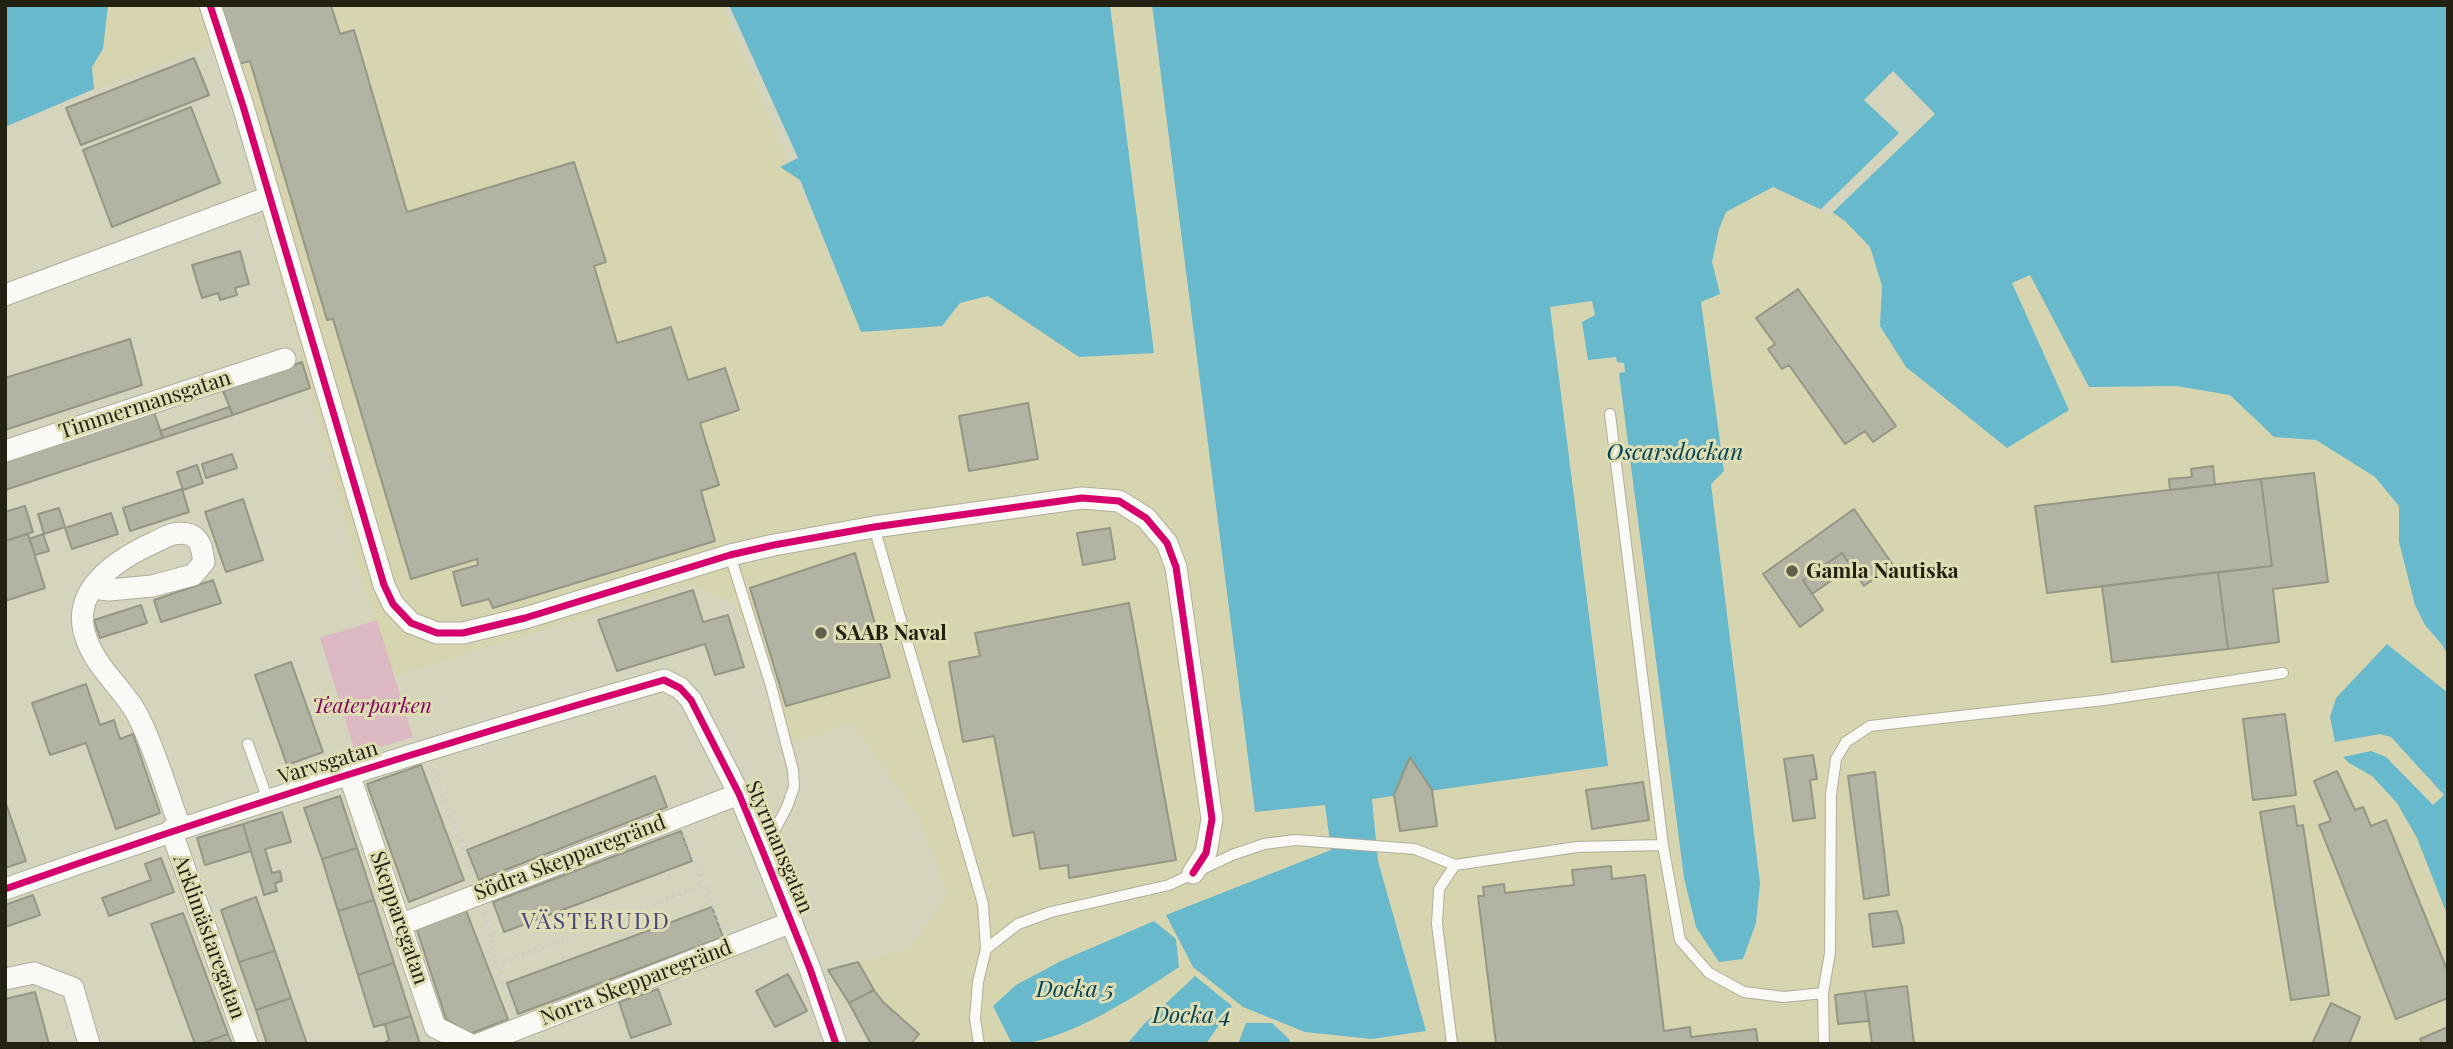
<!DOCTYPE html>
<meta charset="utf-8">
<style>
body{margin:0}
#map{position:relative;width:2453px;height:1049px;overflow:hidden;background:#d5d4bd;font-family:"Playfair Display",serif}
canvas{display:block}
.frame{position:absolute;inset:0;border:7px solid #232212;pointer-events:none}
</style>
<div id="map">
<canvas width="2453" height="1049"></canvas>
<div class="frame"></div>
</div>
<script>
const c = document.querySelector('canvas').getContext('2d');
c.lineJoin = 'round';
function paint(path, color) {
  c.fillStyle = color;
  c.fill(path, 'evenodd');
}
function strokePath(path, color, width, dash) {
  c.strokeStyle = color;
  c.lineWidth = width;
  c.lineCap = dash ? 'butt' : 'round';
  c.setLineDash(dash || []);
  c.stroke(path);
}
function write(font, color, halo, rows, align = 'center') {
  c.font = font + ' "Playfair Display",serif';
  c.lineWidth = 6;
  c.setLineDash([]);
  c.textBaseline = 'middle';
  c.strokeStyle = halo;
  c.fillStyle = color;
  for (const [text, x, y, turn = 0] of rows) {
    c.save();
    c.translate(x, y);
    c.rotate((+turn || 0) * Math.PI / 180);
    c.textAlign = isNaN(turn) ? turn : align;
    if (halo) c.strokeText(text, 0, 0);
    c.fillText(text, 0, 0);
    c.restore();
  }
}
const built = new Path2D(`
 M108,5H722L861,332L988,296L1079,357L1110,5H1152L1255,811L1325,804L1331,851L1166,916L1243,1007L1305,1032L1372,1039L1426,1031L1378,861L1372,798L1608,765L1550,306L1593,301L1595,315L1587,360L1617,357L1624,363L1625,373H1620L1624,410L1701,301L1720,294L1712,262L1719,229L1726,212L1773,187L1820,209L1832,212L1845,221L1870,247L1882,286L1880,326L2068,410L2011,283L2030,274L2089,387L2176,386L2230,395L2274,437L2316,440L2375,477L2399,506V542L2415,605L2425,625L2443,646L2448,657V693L2387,645L2335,742L2380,734L2391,737L2444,795L2433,805L2386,757L2371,751L2349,763L2372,776L2397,803L2417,838L2448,917V1044H871L828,970L909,949L947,894L919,819L862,738L850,724L783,747L761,671L736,604L692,585L394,676L361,578L215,45L94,89L92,67L103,49Z`);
const green = new Path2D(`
 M377,620L413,737L356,754L320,638Z`);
const water = new Path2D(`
 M5,5H108L103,49L92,67L94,89L5,127Z
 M729,5H1110L1154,353L1079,357L988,296L960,303L942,326L861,332L800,180L780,167L798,158Z
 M1152,5H2448V657L2443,646L2425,625L2415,605L2399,542V506L2375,477L2316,440L2274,437L2230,395L2176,386L2089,387L2030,275L2012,283L2069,410L2007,448L1906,367L1880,326L1882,286L1870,247L1845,221L1832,212L1820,209L1773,187L1726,212L1719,229L1712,262L1720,294L1701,302L1724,471L1711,484L1760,883L1756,923L1743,959L1719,962L1696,927L1684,878L1619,373L1625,372L1624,363L1617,362L1616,357L1588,360L1582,322L1595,315L1592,301L1550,307L1608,766L1372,799L1378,861L1426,1031L1372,1039L1305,1032L1243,1007L1193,967L1166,915L1331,850L1325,805L1255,812Z
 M2387,644L2448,693V917L2417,838L2397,803L2372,776L2349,763L2343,757L2371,751L2386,757L2433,805L2444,795L2391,737L2380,734L2335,742L2330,717L2336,698Z
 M1154,921L1176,939L1179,967C1136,996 1064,1044 1012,1044L993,1006L1016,985L1061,961Z
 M1195,976L1232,1006L1206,1044H1127L1144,1024Z
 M1246,1023H1272L1290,1040L1289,1044H1238Z`);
const pier = new Path2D(`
 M1893,71L1935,114L1830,215L1818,212L1899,133L1864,100Z`);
const building = new Path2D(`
 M221,5H331L340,34L354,30L407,212L574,162L606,262L594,266L617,343L671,327L688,380L725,368L739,410L700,423L719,485L701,491L715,541L493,608L489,599L462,606L453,572L478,565L477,559L411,579L333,319L327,320L250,61L239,64Z
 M194,58L209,95L81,145L66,108Z
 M191,107L220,183L112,227L83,150Z
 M240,251L249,284L235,288L237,295L220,300L218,293L202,298L192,265Z
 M1798,289L1896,426L1873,442L1865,431L1845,444L1789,365L1782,369L1768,349L1775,344L1756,318Z
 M130,339L142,385L5,430V378Z
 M302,362L310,388L233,415L223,391Z
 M1028,403L1038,459L969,471L959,416Z
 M229,407L233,415L163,438L160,431Z
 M154,412L163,438L5,490V461Z
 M232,454L237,468L206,478L202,464Z
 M197,465L203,483L183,490L177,472Z
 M2213,466L2215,485L2170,490L2169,479L2192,477L2191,469Z
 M2314,473L2328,582L2273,589L2279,642L2228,649L2218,572L2272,566L2261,479Z
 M2261,479L2272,566L2047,593L2035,506Z
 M182,489L189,512L130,531L123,508Z
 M243,499L263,560L226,572L205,512Z
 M25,506L33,532L5,541V512Z
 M59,508L65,527L44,534L38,514Z
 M1854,509L1893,565L1864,586L1842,553L1803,580L1823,610L1800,627L1763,574Z
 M111,513L118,534L72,549L65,528Z
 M1110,528L1115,559L1083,565L1077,533Z
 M28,534L45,588L5,601V541Z
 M43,534L49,551L35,555L29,539Z
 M855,553L890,677L786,706L750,588Z
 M1842,553L1851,567L1812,594L1803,580Z
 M2218,572L2228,649L2112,662L2102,586Z
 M213,580L221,603L161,622L154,600Z
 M693,590L703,622L728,615L744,667L715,675L705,644L617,671L598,620Z
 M1129,603L1176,860L1069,878L1068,865L1040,869L1034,832L1013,836L994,736L963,742L949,662L980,656L975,633Z
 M141,605L147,623L100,638L94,620Z
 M291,662L323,752L287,765L255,675Z
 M86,684L100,725L114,720L120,739L133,734L160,813L116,829L86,743L50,755L32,703Z
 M2285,714L2296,795L2253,800L2243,719Z
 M1813,755L1817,779L1810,780L1815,818L1793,821L1784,759Z
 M1410,757L1432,790L1437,826L1400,831L1394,795Z
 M421,765L464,880L409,902L367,784Z
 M2337,771L2355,810L2363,807L2371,826L2386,820L2448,972V998L2396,1019L2319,825L2331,821L2314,781Z
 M1875,772L1889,895L1864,899L1848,776Z
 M655,776L667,807L479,880L467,850Z
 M1643,782L1649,820L1592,829L1586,790Z
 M340,796L357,848L322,859L304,808Z
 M5,801L26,861L5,868Z
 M2294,806L2297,826L2303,825L2329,995L2291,1000L2260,812Z
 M282,812L291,842L265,849L272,873L280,871L282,881L275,883L277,891L264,895L243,824Z
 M243,824L251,851L205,865L197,838Z
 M681,831L692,861L504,932L493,902Z
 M357,848L374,900L338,911L322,859Z
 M161,858L174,892L109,916L102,898L151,880L145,864Z
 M1611,866L1612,879L1645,875L1664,1031L1690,1027L1691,1037L1756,1029L1758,1044H1496L1478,896H1484L1483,887L1504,884L1505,893L1574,885L1572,870Z
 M33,895L40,915L5,927V905Z
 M256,897L275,951L239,962L221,910Z
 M374,900L394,963L358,975L338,911Z
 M712,907L723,937L518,1014L507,983Z
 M465,908L508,1019L470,1034L446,1019L416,927Z
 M1897,911L1902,927L1904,943L1873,947L1869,914Z
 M183,913L228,1034L201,1044H195L151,924Z
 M275,951L291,998L256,1010L239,962Z
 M858,962L874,990L849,1003L828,970Z
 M394,963L411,1016L374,1027L358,975Z
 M788,974L807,1011L775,1027L756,991Z
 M1907,986L1914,1044H1872L1865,991Z
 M658,989L671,1024L631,1038L619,1002Z
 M874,990L883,1002L919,1034L911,1044H871L849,1003Z
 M1865,991L1869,1021L1838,1024L1835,995Z
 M35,992L49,1044H6L5,999Z
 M291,998L307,1044H267L256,1010Z
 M2331,1003L2360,1017L2349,1044H2312Z
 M411,1016L420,1044H382L389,1040L385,1024Z
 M2448,1027V1044H2422L2420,1039Z
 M228,1034L232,1044H201Z`);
const path = new Path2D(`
 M432,769L474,876
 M684,835L722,929
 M485,913L496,965L514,1009
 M496,965L703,885`);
const lane = new Path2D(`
 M1610,414L1663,845L1680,940L1709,973L1744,992L1784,997L1823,993
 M874,527L983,904L986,949L978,982L975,1019L979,1044
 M730,555L771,686L793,770L794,787L787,807L763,852
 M248,744L268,800
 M986,949L1018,924L1051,912L1169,885L1232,855L1264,844L1295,840L1415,849L1455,865L1577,847L1663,845
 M1452,1044L1437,924L1439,889L1455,865
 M1824,1044L1823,993L1830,953L1831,794L1836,759L1846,742L1870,726L2104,700L2283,673`);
const street = new Path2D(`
 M210,5L243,106L384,585L393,604L411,623L437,633H463L525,618L730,555L774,545L874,527L1082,498L1119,501L1146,518L1167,543L1176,567L1212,819L1206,853L1193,873
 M5,295L269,197
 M5,451L285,359
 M92,588L109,590L152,586L193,575L204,562C202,552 202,540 191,535C177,530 167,536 155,542C122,557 73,586 84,631C92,666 124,688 138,716C155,749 167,792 180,827
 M349,774L435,1027L469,1044
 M171,830L247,1044
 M5,889C223,812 443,743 664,680L680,688L691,700L739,794L763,852L810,969L836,1044
 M402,924L739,794
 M5,979L34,973L73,988L89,1044
 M479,1044L792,922`);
const cycleway = new Path2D(`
 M210,5L243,106L384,585L393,604L411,623L437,633H463L525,618L730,555L774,545L874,527L1082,498L1119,501L1146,518L1167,543L1176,567L1212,819L1206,853L1193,873
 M5,889C223,812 443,743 664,680L680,688L691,700L739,794L763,852L810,969L836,1044`);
const markers = [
 [1792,571,7,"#61604e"],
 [821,633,7,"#61604e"]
];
const streetNames = [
 ["Timmermansgatan",145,405,-18],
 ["Varvsgatan",328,763,-17],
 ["Styrmansgatan",779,847,67],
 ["Södra Skepparegränd",570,858,-21],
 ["Skepparegatan",399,918,71],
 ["Arklimästaregatan",209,937,70],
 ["Norra Skepparegränd",636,983,-21]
];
const poiNames = [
 ["Gamla Nautiska",1806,571],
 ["SAAB Naval",835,633]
];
const parkNames = [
 ["Teaterparken",372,706]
];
const waterNames = [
 ["Oscarsdockan",1675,453],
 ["Docka 5",1075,990],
 ["Docka 4",1192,1016]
];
const neighbourhoodNames = [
 ["VÄSTERUDD",596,922]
];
paint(built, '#d7d5b0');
paint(green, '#dcb9c2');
paint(water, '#69b9cd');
paint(pier, '#d5d4bd');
paint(building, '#b1b4a2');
strokePath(building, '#959785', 2);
strokePath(lane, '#aeae9b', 12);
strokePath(street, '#aeae9b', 23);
strokePath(path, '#cdccc6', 3.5, [2, 5]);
strokePath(lane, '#f9f9f5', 10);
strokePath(street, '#f9f9f5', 21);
strokePath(cycleway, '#d6006c', 7);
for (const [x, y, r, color] of markers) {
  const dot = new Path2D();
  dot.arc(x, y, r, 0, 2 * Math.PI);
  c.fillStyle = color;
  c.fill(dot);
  strokePath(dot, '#dfddb3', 2.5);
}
write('21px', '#232212', '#dfddb3', streetNames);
write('bold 21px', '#232212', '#dfddb3', poiNames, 'left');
write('italic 21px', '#840460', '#dfddb3', parkNames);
write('italic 23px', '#004357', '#dfddb3', waterNames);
c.letterSpacing = '2px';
write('23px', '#494482', '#dfddb3', neighbourhoodNames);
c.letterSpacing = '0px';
</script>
